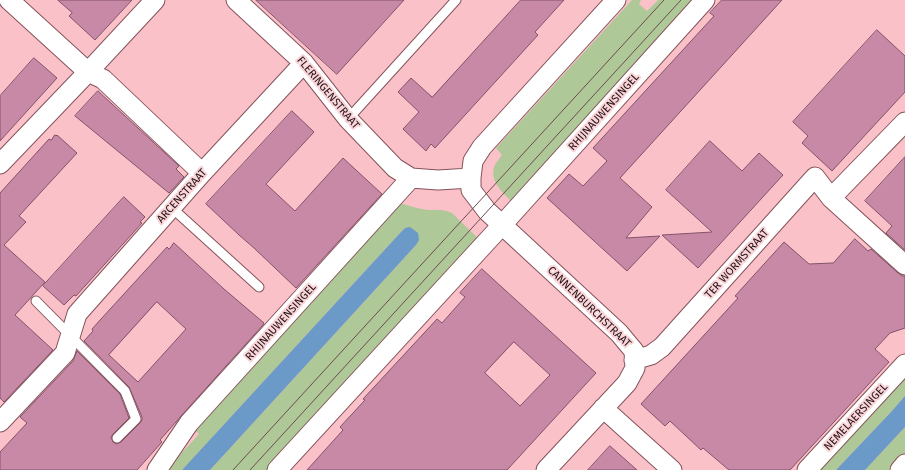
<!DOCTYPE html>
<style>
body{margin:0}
canvas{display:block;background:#fbc1c9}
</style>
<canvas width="905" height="470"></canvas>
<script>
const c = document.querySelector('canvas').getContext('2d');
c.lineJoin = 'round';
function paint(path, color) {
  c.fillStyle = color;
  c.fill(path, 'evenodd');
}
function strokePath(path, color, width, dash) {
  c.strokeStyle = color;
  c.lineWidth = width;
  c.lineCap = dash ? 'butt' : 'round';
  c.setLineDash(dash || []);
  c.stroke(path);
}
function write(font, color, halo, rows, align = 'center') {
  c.font = font + ' "Fira Sans",sans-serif';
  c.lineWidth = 4;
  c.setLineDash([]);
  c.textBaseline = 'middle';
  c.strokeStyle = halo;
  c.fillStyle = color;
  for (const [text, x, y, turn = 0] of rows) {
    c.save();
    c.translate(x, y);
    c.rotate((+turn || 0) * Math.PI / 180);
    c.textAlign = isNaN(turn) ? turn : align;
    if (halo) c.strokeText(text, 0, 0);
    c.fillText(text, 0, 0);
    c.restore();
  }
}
const green = new Path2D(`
 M632,0H641L639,4L647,11L658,0H698L512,202C502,192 487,179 496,163C498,160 500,158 502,155L496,148Z
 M400,203C410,206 419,209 429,210C437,210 444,209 452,213L481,241L271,470H210L416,245L405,228L401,232L182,470H166L199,434L193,428Z
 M905,371V396L891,412L836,470H814Z
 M905,427V455L892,470H865Z`);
const water = new Path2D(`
 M410,227L418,233L419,240L416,245L210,470H182L401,232L405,228Z
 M905,396V427L866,469L865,470H836L891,412Z`);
const building = new Path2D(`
 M58,0H132L95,40L69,16L72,13Z
 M256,0H404L337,74Z
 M521,0H564L535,32L538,35L435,148L431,144L426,151L403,129L419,112L398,92L411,78L432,97Z
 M722,0H782L620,178L652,207L626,238L660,236L627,271L547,198L569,174L583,186L607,161L593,148L714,16L710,13Z
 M877,30L905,56V92L832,171L802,143L808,136L793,122Z
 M34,58L57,78L0,141V96Z
 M98,91L179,166L176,169L184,177L169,193L75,116Z
 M292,111L314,132L266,184L295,211L343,158L382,194L296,288L254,248L239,235L206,204Z
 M55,135L56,136L57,135L77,153L19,216L26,222L4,245L45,282L15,315L53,350L4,402L0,398V193L49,139L51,140Z
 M710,141L742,171L759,153L783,175L698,268L662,235L712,232L666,190Z
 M905,157V250L886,233L892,226L865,201Z
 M124,197L145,217L140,222L142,223L76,296L74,295L64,305L43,286Z
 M855,239L868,251L871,249L898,273L902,276H905V328L890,333L875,349L889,362L790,470H729L703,448L701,450L670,421L665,426L641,404L738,298L735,296L784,242L809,264L833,263Z
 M174,243L224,289L264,323L263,325L181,416L176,422L160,440L162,442L137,470H0V452L27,423L20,417L73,361L77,351L120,394L129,418L113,434L111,437L113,442L116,444L121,442L140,423L142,420V417L129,387L84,341L93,331L92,329L101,319L167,247L169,249ZM157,302L186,329L138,382L109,355Z
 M482,269L596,373L507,470H307L343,430L340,427L365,400L363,399L437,319L442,323L465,297L460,293ZM514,342L550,375L520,406L485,373Z
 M610,446L637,470H588Z`);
const lane = new Path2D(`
 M348,119L456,0
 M172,208L259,287
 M36,301L125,391L136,419L117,438`);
const street = new Path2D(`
 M9,0L88,72L103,79L202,173
 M236,0L304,63L348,119L395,168L411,178L438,180L471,178
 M0,164L88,72L155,0
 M831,198L905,122
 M634,360L651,355L662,347L815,177L831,198L905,265
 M603,408L672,470
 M0,422L65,353L77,314L202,173L304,63
 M157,470L189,423L411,178
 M277,470L502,225L705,0
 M546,470L627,383L635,368L634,351L619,333L487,211L471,190V178L473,161L482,147L616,0
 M807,470L905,364
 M900,470L905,464`);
const tram = new Path2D(`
 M233,470L664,0
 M250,470L681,0`);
const streetNames = [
 ["FLERINGENSTRAAT",328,93,50],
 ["RHIJNAUWENSINGEL",604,112,-48],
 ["ARCENSTRAAT",182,196,-48],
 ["TER WORMSTRAAT",737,264,-48],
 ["CANNENBURCHSTRAAT",589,307,44],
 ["RHIJNAUWENSINGEL",281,322,-48],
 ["NEMELAERSINGEL",856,417,-47]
];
paint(green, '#afc897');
paint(water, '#6b99c8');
paint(building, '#c889a7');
strokePath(building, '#815369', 1);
strokePath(lane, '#85535b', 11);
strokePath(street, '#85535b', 21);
strokePath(lane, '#fff', 9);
strokePath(street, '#fff', 19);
strokePath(tram, '#6c4c51', 1);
write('11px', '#231013', '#f9d5d9', streetNames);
</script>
